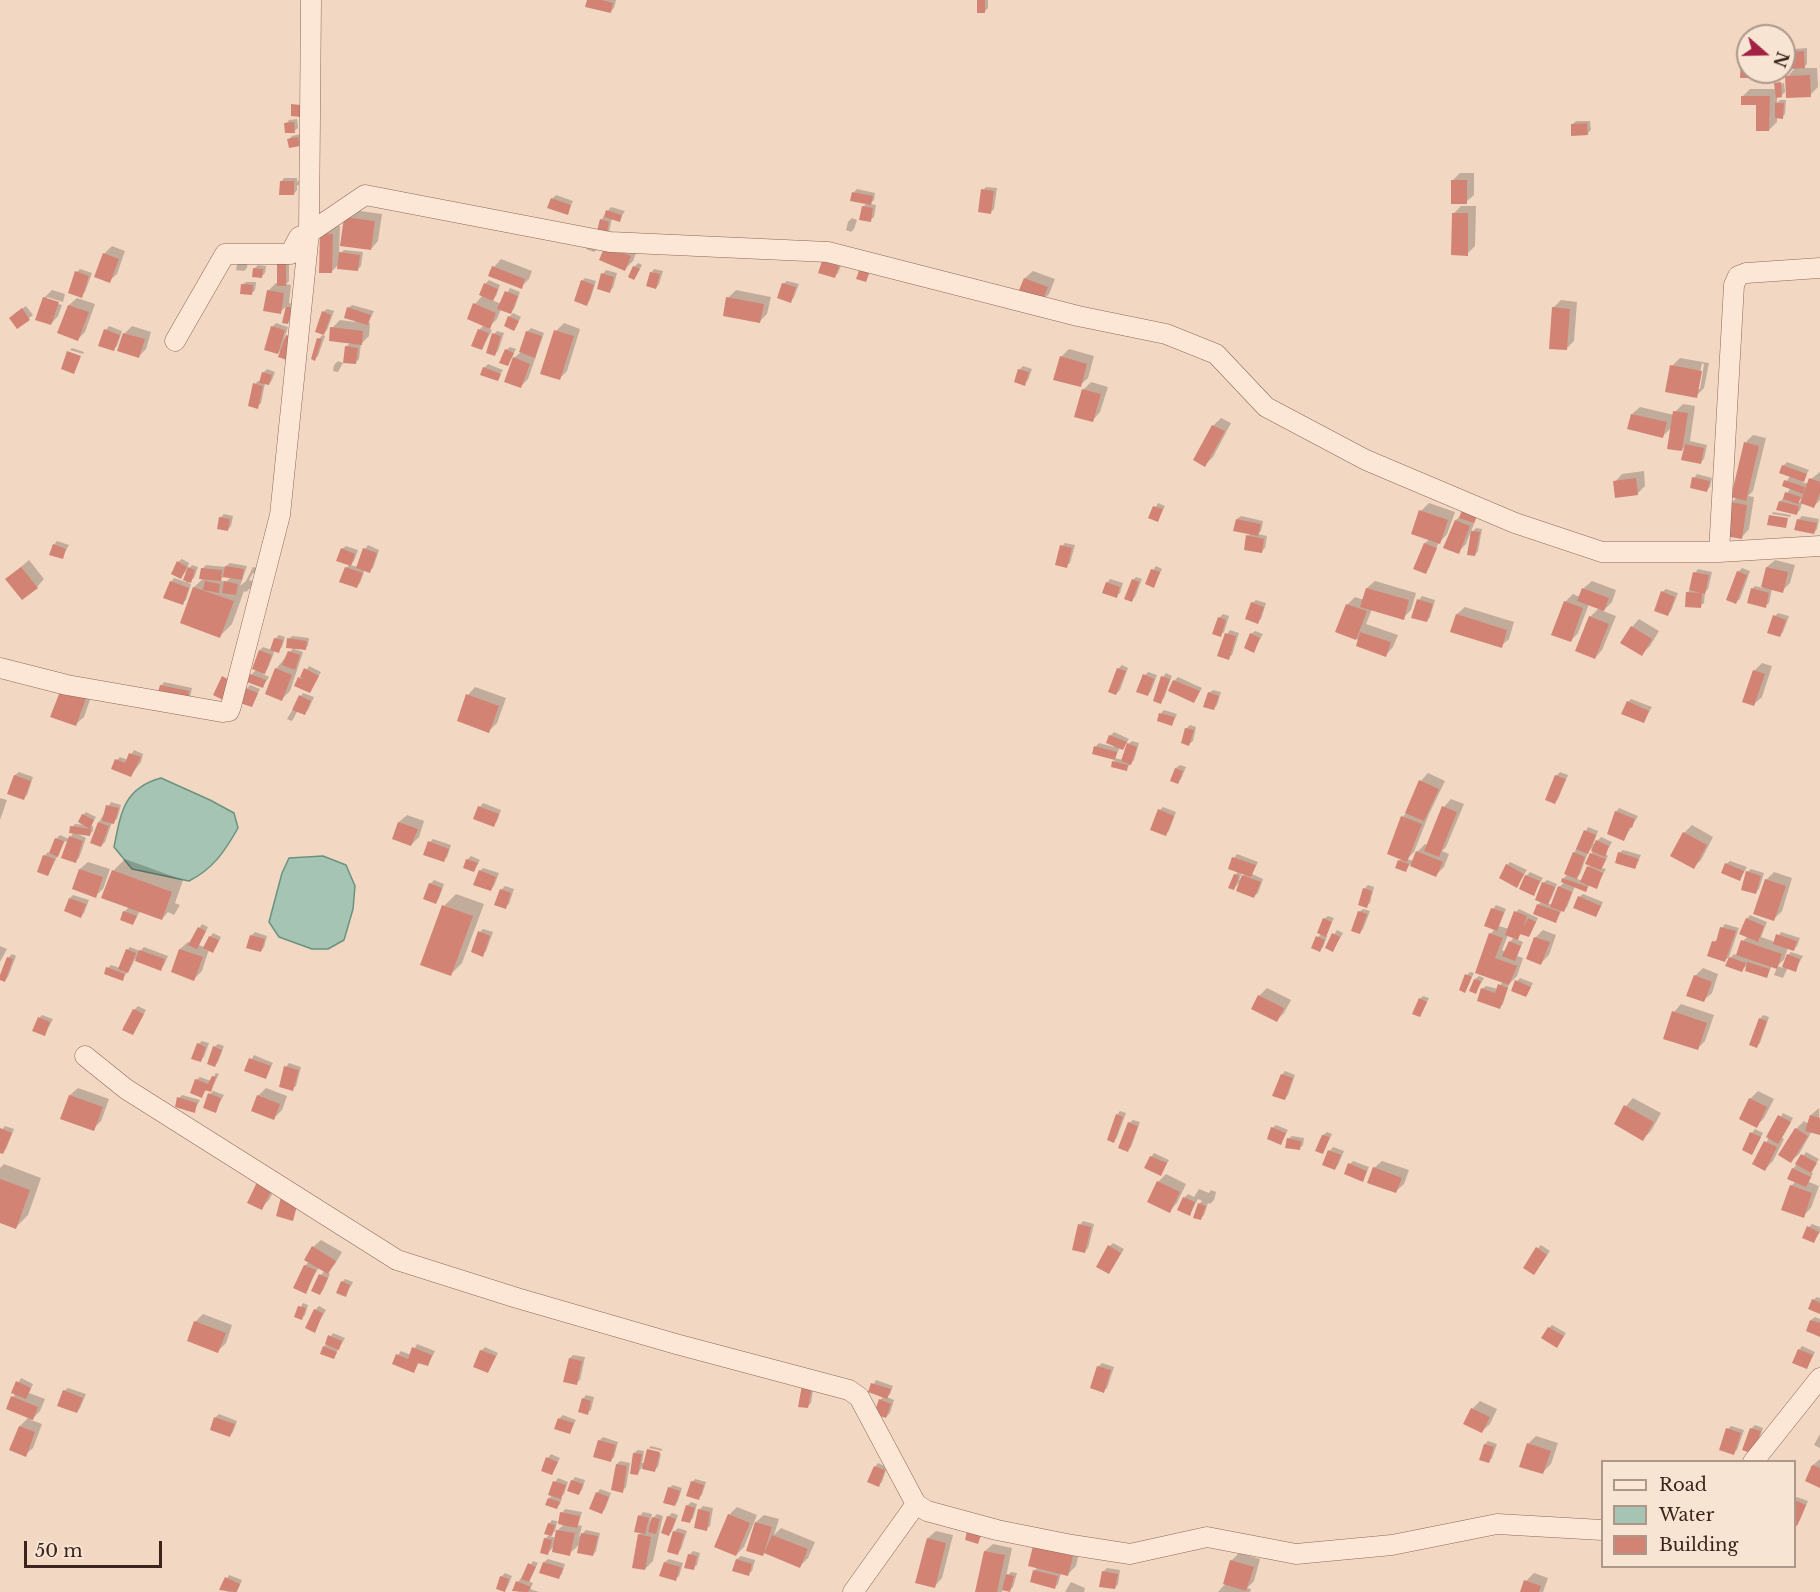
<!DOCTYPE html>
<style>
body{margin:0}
#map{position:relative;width:1820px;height:1592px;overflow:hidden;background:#f2d7c2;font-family:"Libre Baskerville",serif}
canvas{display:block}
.legend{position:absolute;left:1601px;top:1460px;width:195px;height:108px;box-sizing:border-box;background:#f8e4d2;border:2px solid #ad978a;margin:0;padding:8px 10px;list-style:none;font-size:18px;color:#3c241d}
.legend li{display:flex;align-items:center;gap:12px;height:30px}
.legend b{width:30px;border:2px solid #ad978a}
.north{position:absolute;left:1736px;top:24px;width:60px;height:60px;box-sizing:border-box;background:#f8e4d2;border:2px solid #ad978a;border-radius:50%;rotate:110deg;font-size:16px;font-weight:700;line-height:24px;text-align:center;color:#3c241d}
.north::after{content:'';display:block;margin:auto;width:21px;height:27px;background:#a22244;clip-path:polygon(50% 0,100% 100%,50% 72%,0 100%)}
.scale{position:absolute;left:24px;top:1541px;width:138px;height:27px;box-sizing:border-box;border:3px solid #3c241d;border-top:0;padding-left:8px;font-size:18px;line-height:21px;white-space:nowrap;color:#3c241d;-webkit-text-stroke:4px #f8e4d2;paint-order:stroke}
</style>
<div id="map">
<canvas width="1820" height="1592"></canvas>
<ul class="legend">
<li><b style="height:8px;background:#fce7d6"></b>Road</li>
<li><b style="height:16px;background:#a5c4b3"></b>Water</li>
<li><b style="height:16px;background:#d38374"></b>Building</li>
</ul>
<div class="north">N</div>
<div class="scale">50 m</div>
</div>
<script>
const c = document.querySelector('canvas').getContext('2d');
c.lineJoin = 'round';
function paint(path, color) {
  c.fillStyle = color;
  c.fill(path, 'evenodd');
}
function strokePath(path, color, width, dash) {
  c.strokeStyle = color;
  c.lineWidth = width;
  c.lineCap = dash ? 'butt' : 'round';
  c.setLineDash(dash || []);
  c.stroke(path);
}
const water = new Path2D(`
 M161,778L210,800L234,813L238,828C225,851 213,869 189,881L132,869L114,847C121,812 124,788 161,778Z
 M323,856L346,865L355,886L353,909L344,940L328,949H312L279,937L269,922L282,873L289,858Z`);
const shadow = new Path2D(`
 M588,0H616L614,8L610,12Z
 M979,0H988V8L985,11Z
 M1807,48V64L1803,68H1817L1818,87L1810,95L1787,77L1796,67L1791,52L1794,49Z
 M1784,53H1787L1788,68L1784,72Z
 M1748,55V72H1784L1780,76H1742V61Z
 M1778,81V84L1784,83L1785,92L1781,96H1777V103L1780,100H1786L1785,114L1782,117H1777V122L1769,130L1758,104L1742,97L1750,89H1776Z
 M297,119L298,128L294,131L286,124L289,120Z
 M1576,121H1590L1591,130L1587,134L1572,125Z
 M301,134L303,141L299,145L289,139L292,136Z
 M1460,173H1474V195L1466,202L1452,181Z
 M304,175L303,186L297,185V190L294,194L281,182L284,178H297V182Z
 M986,187L997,188L994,209L991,212L983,190Z
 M857,189L875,193L874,200L870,204L876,205L874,217L870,220L863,207L867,203L854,192Z
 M556,195L573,201L567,213L552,199Z
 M1461,206H1476L1475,246L1467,254L1454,213Z
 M611,207L625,211L619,220L612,218L609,232L605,236L601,220Z
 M353,210L382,214L378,241L371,249L346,218Z
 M852,218L857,220L854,229L851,232L846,230L848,222Z
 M329,226H340L339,255L344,250L363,252L361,266L358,269L340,263L331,272L322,234Z
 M588,243L598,249L594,252L586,249Z
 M112,246L125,251L117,274L109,281L104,254Z
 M606,247L638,248L633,261L625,269Z
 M827,258L842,263L838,273L835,276L823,262Z
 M248,259L247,268L244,271L236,270L238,261Z
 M289,259V281L286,284L291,285L289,303L294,304L291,319L287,323L283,322L288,305L280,312L268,291L276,283H278L279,262Z
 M501,259L532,271L529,279L521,287L494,267Z
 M638,263L642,265L634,279V267Z
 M258,265L266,266L265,273L262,276L254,269Z
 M80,269L92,273L85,292L81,296L77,272Z
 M654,269L663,271L659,284L656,288L651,273Z
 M606,270L617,273L613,288L609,291L603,274Z
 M1033,271L1055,279L1049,294L1041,302L1019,294L1025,278Z
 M585,278L596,281L590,300L587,304L582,281Z
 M489,280L500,285L496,296L492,300L501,304L510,288L520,292L514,309L511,312L512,313L501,309L497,319L488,328L492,330L482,349L479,330L484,325L475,304L483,295L485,284Z
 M787,281L799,284L794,297L791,301L783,284Z
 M246,282H256L255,290L252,293L242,285Z
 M52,290L65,294L63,302L47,297V300L62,305L58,316L51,324L44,298Z
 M736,290L771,297L767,314L759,322L728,298Z
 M77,298L95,304L85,332L78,339L69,305Z
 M1561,300L1577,302L1574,341L1566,349L1553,308Z
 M352,305L374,311L368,323H370L369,336L361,344L359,359L355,363L346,347L351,342L332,328L340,320L355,322L348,308Z
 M26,306L33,315L17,327L14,314Z
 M327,309L334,311L327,330L324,333L323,312Z
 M513,313L521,317L514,329L509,317Z
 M276,323L288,327L284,339L291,332L284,347L278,353L272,327Z
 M564,323L580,329L567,371L559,379L556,331Z
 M109,326L122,331L117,346L113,349L106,330Z
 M132,326L151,332L146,349L138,357L119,350L125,333Z
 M531,328L544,333L528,379L521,386L514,358L521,352L527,332Z
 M497,331L504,333L498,351L494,355V334Z
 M322,335L325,336L318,356L315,359L319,339Z
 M510,347L516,349L507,365L506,350Z
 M72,348L84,352L83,354L70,350Z
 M1069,349L1094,356L1088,378L1080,385L1061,357Z
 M1680,358L1709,363L1704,388L1696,396L1672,366ZM1702,363L1704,364L1700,389H1697Z
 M338,361L343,363L338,372L333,371L334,365Z
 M488,364L503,370L497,380L484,368Z
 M1023,366L1032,369L1028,380L1024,384L1019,370Z
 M267,369L275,372L272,380L269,384L265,383L261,403L257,407L255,384L258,381H261L263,373Z
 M1091,382L1108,387L1100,412L1093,420L1083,390Z
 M1683,404L1695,406L1690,441L1707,445L1704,459L1700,463L1686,445L1682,450L1672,427L1663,436L1632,414L1640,407L1674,415L1675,412Z
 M1221,418L1231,423L1213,457L1205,465L1213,426Z
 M1753,435L1766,438L1753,491L1748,496L1754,497L1749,529L1742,537L1731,503L1737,497L1745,443Z
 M1787,462L1809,470L1802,482L1809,484L1811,479L1820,472V500L1814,506L1805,495L1798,502L1802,503L1800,510L1797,513L1780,502L1791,488L1784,485L1790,476L1783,466Z
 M1644,471L1645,486L1638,493L1615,482L1622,474Z
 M1697,474L1712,478L1710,487L1707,490L1694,478Z
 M1158,503L1165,506L1158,520L1150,518Z
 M1429,503L1455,512L1447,534L1438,544L1429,568L1425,572L1415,568L1425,543L1430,539L1421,511Z
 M1479,511L1466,544L1458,552L1456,520L1462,514Z
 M1773,512L1791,515L1790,517L1772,514Z
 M224,514L233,516L231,526L228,529L220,518Z
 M1241,516L1263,521L1261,531L1258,534L1267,536L1265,548L1262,551L1248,536L1251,533L1237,519Z
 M1802,516L1819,519L1817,529L1814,533L1798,520Z
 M1476,528L1482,529L1478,551L1475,555L1470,534Z
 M57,541L69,545L62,557L54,545Z
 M1065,543L1075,545L1070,563L1066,566L1062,546Z
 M368,545L379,550L373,568L369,571L365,569L360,583L357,586L346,568L350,564L342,549L346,546L358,550L354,561L350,565L358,567L365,549Z
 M182,559L189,563L186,572L192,565L198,567L194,578L188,583L191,584L186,600L182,603L171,582L174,578L186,582L189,569L180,577L178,562Z
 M29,560L44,579L37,587L15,572Z
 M1775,560L1795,565L1790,583L1782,591L1772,589L1769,603L1765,606L1752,589L1755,586L1763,588L1767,567Z
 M230,563L247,566L240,586L246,581L253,567L257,568L261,563L266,565L260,576L264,577L259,590L256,594L252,592L255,584L246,592L244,591L232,624L220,636L182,622L194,587L204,578L201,577L202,569L206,565L225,567ZM253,573L260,575L255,582L249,580ZM224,576L231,577L226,582L220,580Z
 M1156,566L1162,569L1154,586L1153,570Z
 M1742,568L1750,571L1740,599L1736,602L1738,572Z
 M1698,569L1712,572L1708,589L1705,592L1704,603L1700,606L1687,593L1691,589L1695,573Z
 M1136,577L1142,579L1135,597L1132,600L1133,580Z
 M1110,579L1123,583L1120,593L1116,596L1107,583Z
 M1375,581L1416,593L1411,610L1403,618L1372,609L1366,624L1398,635L1393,647L1386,655L1359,640L1337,632L1348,604L1355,597L1364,600L1367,588Z
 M1592,581L1616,590L1612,602L1603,611L1616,616L1602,650L1595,658L1590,617L1599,608L1589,604L1578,633L1571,641L1565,602L1573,594L1580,597L1584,588Z
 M1666,589L1678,593L1671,611L1668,614L1662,592Z
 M1422,596L1435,600L1430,617L1427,621L1419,600Z
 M1256,600L1266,603L1261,619L1258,622L1252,603Z
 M1465,607L1514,622L1509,639L1501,646L1452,631L1457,614Z
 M1778,613L1789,616L1783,632L1780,636L1775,616Z
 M1223,614L1229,616L1224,632L1220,635L1219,618Z
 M1639,619L1659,631L1650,646L1642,654L1632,627Z
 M1230,630L1239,633L1232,655L1228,658L1227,634Z
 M1255,631L1263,634L1253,651L1251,634Z
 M279,635L285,637L282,647L278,651L275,650L268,668L263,674L269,677L263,686L251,675L257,669L260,650L263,647L272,650L276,638Z
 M292,636L309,638L308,645L305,649H294L303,652L290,691L282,699L276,669L294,647L289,639Z
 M1762,663L1772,666L1762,697L1754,704V671Z
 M1122,665L1128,668L1120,690L1116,694L1118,669Z
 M309,666L321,672L310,691L297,685Z
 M1148,672L1157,675L1151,691L1147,695L1145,675Z
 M1166,673L1172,676L1164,698L1160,702L1163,677Z
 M1178,677L1202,688L1194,701L1174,681Z
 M164,682L192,688L190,698L161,686Z
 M250,685L260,689L252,706L246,689Z
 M475,687L506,698L497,723L489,731L468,695Z
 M1213,690L1221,692L1217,705L1213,709L1209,693Z
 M93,691L84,717L76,724L52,716Z
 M303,693L314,697L308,710L305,713L298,710L292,721L287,719Z
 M1631,699L1652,707L1644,721L1628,702Z
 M1164,710L1177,714L1172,724L1161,713Z
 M1190,725L1196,727L1193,741L1189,744L1186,729Z
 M1114,732L1129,739L1123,748L1120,747L1115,758L1123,760L1128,744L1132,741L1139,743L1134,760L1126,769L1114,761L1116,758L1094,753L1096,746L1099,743L1114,747L1110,736Z
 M134,750L143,754L141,762L131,775L117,760L120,757L128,760Z
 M1180,765L1186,767L1181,779L1178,783L1172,781L1176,768Z
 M19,772L33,777L27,795L23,798L9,793L15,775Z
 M1560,772L1568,775L1558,799L1555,802L1556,776Z
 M1428,773L1445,781L1429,814L1414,852L1407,859L1413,861L1418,851L1425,844L1428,845L1444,807L1451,799L1464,804L1446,847L1442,851L1449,854L1444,867L1436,875L1410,864L1406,870L1399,861L1402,858L1403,817L1406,813L1421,781Z
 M0,798L7,800L0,820Z
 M111,802L121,805L117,819L112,822L105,842L101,846L99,822Z
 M483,803L501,810L497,821L494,825L480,807Z
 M1163,807L1176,812L1169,831L1165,834L1160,810Z
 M1619,808L1638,816L1624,839L1616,812Z
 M86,812L96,817L91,826H93V831L89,835L76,833L86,838L79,858L75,862L68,842L65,841L48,875L44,856L48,852L51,854L56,839L60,835L69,839L74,832L72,827L75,824L86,825L83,815Z
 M407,815L424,821L419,837L411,845L394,838L399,822Z
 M1692,825L1713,837L1701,860L1693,868L1684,833Z
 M1588,827L1598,831L1593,845L1601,837L1612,842L1605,854L1608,856L1602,868L1606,869L1596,887L1590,885L1585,890L1575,886L1567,907L1562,910L1556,921L1538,905L1542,901L1543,883L1547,880L1557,884L1551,899L1547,903L1552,905L1559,887L1565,882L1563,881L1564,878L1568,874L1574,853ZM1596,844L1587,863L1590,865L1582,881L1576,878L1580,874L1588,852Z
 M433,839L451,845L447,857L443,861L430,842Z
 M1623,850L1641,855L1635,868L1619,853Z
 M1237,854L1258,862L1252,874L1263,879L1258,893L1254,896L1241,881L1234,888L1235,875L1239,871L1234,858ZM1242,872L1246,873L1239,880Z
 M471,856L480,860L474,870L467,860Z
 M125,859L183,880L175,903L180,905L174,915L168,912L162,919L140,911L133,923L124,912L129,907L113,871Z
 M1730,861L1747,867L1740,879L1726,864Z
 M88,862L110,869L103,889L95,896L73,888L80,869Z
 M1510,862L1527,870L1517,886L1507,865Z
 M483,868L499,873L494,886L491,889L480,871Z
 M1751,869L1764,873L1759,889L1755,893L1747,872Z
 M1530,872L1543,878L1533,894L1526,876Z
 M1774,872L1792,878L1782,911L1774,919L1766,880Z
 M434,880L444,884L439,898L436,902L430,884Z
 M1368,885L1374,887L1370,903L1366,906L1364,889Z
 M505,886L514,889L509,904L505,907L501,890Z
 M456,894L484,904L462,963L450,975L444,906Z
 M1583,894L1603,902L1596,916L1579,897Z
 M73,895L89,900L84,913L81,916L70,898Z
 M1496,905L1506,909L1499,926L1509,929L1516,912L1519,909L1538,918L1529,936L1522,933L1516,939L1523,942L1517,956L1523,958L1517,976L1509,984L1503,1004L1500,1007L1482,989L1486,986L1498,989L1503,981L1477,972L1491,933L1495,929L1493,909ZM1508,935L1514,937L1510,942L1506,952L1502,950Z
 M1363,909L1370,911L1363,929L1360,932L1359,912Z
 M1750,915L1767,922L1761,937L1775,942L1781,932L1800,938L1797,946L1793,950L1788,948L1784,959L1791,952L1803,956L1795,970L1788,967L1783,978L1774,975L1777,968L1772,966L1766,976L1749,963L1742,970L1730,958L1734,954L1737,955L1743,941L1748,936L1747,919ZM1788,956L1783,968L1777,966Z
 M1328,916L1334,918L1325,935L1327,936L1323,947L1319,950L1318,937L1321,934L1324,919Z
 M202,924L208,927L199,945L204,947L213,933L221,937L216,947L212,951L209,949L202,971L194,979L172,971L180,949L188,942L191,943Z
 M1725,924L1739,928L1729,957L1725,960L1713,942L1718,939L1722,928Z
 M483,929L493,932L486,951L482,955L480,932Z
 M1337,930L1343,933L1333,950L1327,947Z
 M1543,930L1556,935L1549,955L1541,963L1535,938Z
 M255,932L267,936L264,947L261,951L251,936Z
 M0,946L7,949L0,962Z
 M130,947L140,951L144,947L168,956L164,965L161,969L135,959L131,967L122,979L108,968L111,965L120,968L127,950Z
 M12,954L16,956L8,977L5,980L8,958Z
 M1703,968L1718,974L1712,993L1704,1000L1695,976Z
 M1470,972L1474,973L1465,991L1467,975Z
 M1479,976L1484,978L1476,992L1475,979Z
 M1520,978L1533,983L1526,995L1517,981Z
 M1267,988L1291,1000L1284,1013L1277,1020L1253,1009L1259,996Z
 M1423,996L1429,998L1420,1016V999Z
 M1681,1004L1714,1015L1705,1041L1698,1048L1674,1012Z
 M138,1006L146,1010L133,1034L134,1010Z
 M42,1015L53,1019L45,1034L39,1018Z
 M1763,1015L1769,1017L1760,1043L1757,1046L1760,1019Z
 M202,1041L209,1043L204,1057L200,1060L198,1044Z
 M218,1044L224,1046L218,1062L215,1065L214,1047Z
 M254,1055L273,1063L265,1078L246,1070Z
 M289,1063L301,1067L296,1086L292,1089L286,1067Z
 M1285,1071L1295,1075L1288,1095L1284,1099L1282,1075Z
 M216,1073L219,1074L211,1090L224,1095L215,1111L210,1094L213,1091L207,1089L202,1096L196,1080L200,1077L211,1081Z
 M78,1088L109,1099L101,1121L93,1129L62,1118L70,1095Z
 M266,1088L287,1096L282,1110L274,1118L258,1096Z
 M1758,1091L1774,1099L1764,1118L1757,1126L1750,1099Z
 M182,1095L200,1100L194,1111L179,1098Z
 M1633,1098L1661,1113L1651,1131L1643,1139L1616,1123L1626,1106Z
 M1819,1108L1820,1133L1812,1131L1799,1154L1791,1161L1796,1129L1804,1121L1809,1124L1811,1115Z
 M1120,1111L1126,1113L1117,1137L1114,1141L1117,1115Z
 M1783,1113L1793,1118L1782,1138L1784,1139L1773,1161L1765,1169L1754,1164Z
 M1133,1120L1140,1122L1131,1147L1128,1150L1129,1123Z
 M1276,1125L1288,1130L1281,1143L1272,1128Z
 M5,1126L14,1129L6,1149L3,1152L0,1151V1132Z
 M1755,1129L1763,1133L1752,1154V1133Z
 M1327,1132L1332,1134L1323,1152V1135Z
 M1292,1136L1304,1138L1303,1145L1299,1149L1288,1139Z
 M1333,1147L1344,1151L1338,1165L1335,1168L1330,1151Z
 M1806,1152L1819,1159L1810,1172L1813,1173L1809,1182L1819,1186L1811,1208L1803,1216L1791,1186L1796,1181L1793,1169Z
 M1154,1153L1169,1160L1161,1174L1151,1157Z
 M1353,1161L1369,1167L1363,1180L1350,1164Z
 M1382,1161L1409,1170L1404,1184L1396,1191L1374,1168Z
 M4,1164L41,1178L28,1215L15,1228L0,1222V1168Z
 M267,1173L280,1179L269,1200L261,1208Z
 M1166,1174L1186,1184L1177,1203L1169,1211L1158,1182Z
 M1199,1189L1209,1193L1211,1190L1216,1192L1214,1200L1210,1204L1208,1203L1204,1215L1200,1219L1199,1204L1202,1201L1198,1199L1190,1214L1184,1198L1188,1194L1194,1197Z
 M1083,1221L1094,1224L1088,1248L1084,1252L1080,1225Z
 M1812,1224L1820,1227V1232L1814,1241L1809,1227Z
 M321,1240L342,1252L335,1264L327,1273L330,1274L323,1290L319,1294L321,1275L325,1270L319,1267L305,1292V1266L309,1261L313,1247Z
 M1113,1243L1124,1249L1112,1269L1110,1246Z
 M1541,1245L1550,1251L1537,1270L1538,1248Z
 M345,1279L353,1282L346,1295L342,1282Z
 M1817,1297L1820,1298V1312L1813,1300Z
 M303,1303L308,1305L305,1315L301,1318L296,1316Z
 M319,1306L326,1310L314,1331L315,1310Z
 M203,1314L232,1325L226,1343L218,1351L195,1322Z
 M1815,1317L1820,1319V1335L1811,1320Z
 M1552,1325L1566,1333L1560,1342L1549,1328Z
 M333,1333L345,1338L334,1357L324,1347Z
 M417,1344L435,1351L428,1365L420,1361L413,1372L398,1355L401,1351L411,1355Z
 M1802,1346L1815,1352L1807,1368L1799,1350Z
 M485,1347L498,1353L488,1372L481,1351Z
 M573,1355L585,1357L580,1380L576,1383L570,1358Z
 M1102,1363L1114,1367L1107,1388L1103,1391L1099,1366Z
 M21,1378L33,1384L29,1393L45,1399L40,1411L31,1420L42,1424L33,1448L25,1455L20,1426L29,1417L13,1397L16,1393L13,1392Z
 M876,1380L893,1386L890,1394L887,1397L894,1400L890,1413L886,1417L880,1400L884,1396L870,1391Z
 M814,1384L811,1403L807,1407L800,1405Z
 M68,1388L86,1394L80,1408L77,1412L64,1391Z
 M586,1395L594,1397L591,1410L587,1413L583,1399Z
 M1480,1401L1497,1409L1490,1424L1482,1431L1465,1423L1473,1408Z
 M219,1414L237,1421L233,1432L230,1435L212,1429L216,1417Z
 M563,1415L576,1420L570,1432L559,1419Z
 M1755,1425L1763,1428L1756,1448L1751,1429Z
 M1731,1426L1744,1430L1737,1450L1733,1453L1728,1429Z
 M1820,1434V1448L1814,1445Z
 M1536,1436L1558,1443L1551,1464L1543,1472L1528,1444Z
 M603,1437L618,1442L614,1457L611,1460L599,1441Z
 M1488,1441L1497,1444L1492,1458L1489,1462L1485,1444Z
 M651,1446L662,1449V1451L649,1448Z
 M638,1450L644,1451L642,1463H645L648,1451L661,1454L658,1467L654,1470L642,1467L638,1473L634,1453Z
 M551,1454L560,1458L552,1474L548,1458Z
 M1820,1459V1486L1807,1480L1813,1465Z
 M620,1461L630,1463L626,1487L622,1491L617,1464Z
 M878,1463L887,1467L882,1482L878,1485L875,1467Z
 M575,1477L585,1480L582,1490L578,1494L572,1481Z
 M558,1478L568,1482L564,1494L560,1498H562L560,1504L557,1507L549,1498L553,1495L550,1494L555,1482Z
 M695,1479L706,1482L702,1495L698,1498L692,1482Z
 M673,1485L682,1488L678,1501L675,1505L669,1488Z
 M600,1489L611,1493L605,1509L602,1512L597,1493Z
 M1797,1497L1808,1501L1800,1520L1797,1524L1794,1523V1499Z
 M691,1502L697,1504L693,1518L690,1521L687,1506Z
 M703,1506L713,1508L710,1526L706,1529L699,1510Z
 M737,1507L757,1515L744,1547L736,1555L729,1515Z
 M565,1509L582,1512L578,1525L582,1526L579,1537L586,1530L600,1533L596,1551L593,1555L581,1543L569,1554L554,1546L548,1553L545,1539L550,1534L549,1524L552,1520L560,1522L562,1513ZM557,1522L564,1524L558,1530L556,1538L550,1536L555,1531Z
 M643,1512L652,1514L650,1521L657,1514L663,1516L653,1561L645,1569L639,1535L642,1532L640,1516Z
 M672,1513L678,1515L672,1531L669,1534L668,1517Z
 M764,1515L779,1519L774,1535L781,1528L815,1542L808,1558L800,1566L765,1552L762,1554L755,1523Z
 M678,1528L687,1531L681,1549L678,1553L674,1532Z
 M936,1531L953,1535L942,1578L935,1586L928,1538Z
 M993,1544L1012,1548L1006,1577L1011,1572L1017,1573L1013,1587L1010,1590L1003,1589L1002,1592H976L985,1551Z
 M1034,1547L1080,1548L1076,1566L1068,1574L1061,1573L1058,1584L1055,1587L1034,1571L1038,1567Z
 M693,1551L700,1553L697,1565L693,1568L689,1555Z
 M1239,1553L1260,1559L1254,1581L1247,1588L1251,1589L1250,1592H1218L1226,1583L1231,1561Z
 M741,1556L755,1560L752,1571L748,1574L734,1570L737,1559Z
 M548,1559L565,1564L562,1574L559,1577L544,1562Z
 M669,1559L683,1563L679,1576L675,1579L665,1562Z
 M533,1561L538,1563L528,1581L533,1583L530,1589L539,1592H519L514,1590L518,1582L521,1578L523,1579Z
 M1107,1568L1120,1570L1118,1584L1115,1588L1103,1572Z
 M505,1573L512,1576L508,1586L505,1590L501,1577Z
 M1534,1573L1548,1578L1543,1592H1522L1526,1581Z
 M229,1575L242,1580L237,1592H228L221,1589Z
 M1071,1582L1085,1588L1084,1592H1065Z`);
const building = new Path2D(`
 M587,0H602L613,3L611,13L585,7Z
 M977,0H985V13H977Z
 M1804,51L1805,68L1790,69L1789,52Z
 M1741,60H1748V72H1780V78H1740Z
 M1810,75L1811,97L1786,98L1785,76Z
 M1781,82L1782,97L1776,98L1774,83Z
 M1741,96H1770L1769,131H1756V105H1741Z
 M1775,103H1784L1783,119L1775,118Z
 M291,104L301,105V117L291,116Z
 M294,122L295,133H285L284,123Z
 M1587,123L1588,135L1571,136V124Z
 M298,137L300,146L289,148L287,139Z
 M1451,180H1467V204H1451Z
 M280,181H294V195H279Z
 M981,189L994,191L991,214L978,212Z
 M852,192L873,196L871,205L850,201Z
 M551,198L571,205L568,215L547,208Z
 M862,206L873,208L871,222L859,220Z
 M606,210L622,215L620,222L604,217Z
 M1452,213H1468V256L1451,255Z
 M344,217L375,221L371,250L340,246Z
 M600,219L609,222L606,237L596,235Z
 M320,233L333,234L332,273H319Z
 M605,246L631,256L625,271L599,260Z
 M339,252L360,255L358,271L337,269Z
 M103,253L119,259L110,283L94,277Z
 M822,261L839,266L835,278L818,273Z
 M277,262H286V286H277Z
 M492,266L525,279L522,289L488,276Z
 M633,266L640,269L634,280L628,277Z
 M253,268L263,269L262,278L252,277Z
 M860,268L870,271L866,282L856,279Z
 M75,271L89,276L82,298L68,293Z
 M650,272L660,274L656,289L646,286Z
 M601,273L614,277L610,293L597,289Z
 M1024,278L1048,287L1041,304L1017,295Z
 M581,280L594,285L587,306L574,301Z
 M484,283L498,289L493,301L479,295Z
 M782,283L796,287L791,303L777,298Z
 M241,284L253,285L252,295L240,294Z
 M267,290L284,293L281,314L263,311Z
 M505,291L518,296L511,314L497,309Z
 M43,297L59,302L51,325L35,320Z
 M726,297L764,304L760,323L723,316Z
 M473,303L496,313L490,329L467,319Z
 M68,305L89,312L78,341L57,333Z
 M286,306L292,308L288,324L282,323Z
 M347,307L371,315L368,325L344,318Z
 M1552,307L1570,309L1567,350L1549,349Z
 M22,308L30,320L17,329L9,318Z
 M322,311L331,315L324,335L315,332Z
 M508,316L519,321L514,331L504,326Z
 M271,326L285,330L278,354L264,350Z
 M330,327L363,331L362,345L329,341Z
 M104,329L120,335L114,351L98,346Z
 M478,329L489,333L482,350L471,346Z
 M554,330L574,336L560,380L540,374Z
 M526,331L542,336L535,358L519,352Z
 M123,333L145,339L139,358L117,351Z
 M492,333L501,336L495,356L486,353Z
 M286,335L294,338L287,360L278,357Z
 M317,338L322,339L315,361L311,359Z
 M345,346L358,348L356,364L343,363Z
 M505,349L514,353L508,366L499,363Z
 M67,351L81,356L74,374L61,369Z
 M1060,356L1087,364L1081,387L1053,380Z
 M513,357L530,364L521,388L504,382Z
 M1670,365L1702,371L1697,398L1665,392Z
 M483,367L501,374L498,381L480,375Z
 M1018,369L1029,372L1025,386L1014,382Z
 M262,372L272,375L269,385L259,383Z
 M253,383L263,386L258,409L248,406Z
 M1082,389L1101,394L1093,422L1074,417Z
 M1673,411L1688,413L1682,451L1667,449Z
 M1631,414L1667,422L1663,438L1627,429Z
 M1212,425L1225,431L1205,467L1193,460Z
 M1744,442L1759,446L1746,501L1731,497Z
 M1685,444L1704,448L1701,464L1681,460Z
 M1782,465L1807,474L1804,482L1779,473Z
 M1692,477L1710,481L1707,492L1690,488Z
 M1636,478L1638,495L1615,498L1613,481Z
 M1809,478L1820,482V493L1814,508L1800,503Z
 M1784,480L1805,487L1803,494L1782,486Z
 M1785,492L1801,497L1798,504L1783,499Z
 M1779,501L1799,506L1797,515L1776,510Z
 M1730,502L1747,505L1742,539L1725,536Z
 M1153,506L1163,509L1158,522L1148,518Z
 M1419,510L1448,520L1440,544L1411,534Z
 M1462,510L1477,515L1474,523L1459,518Z
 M1769,515L1788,518L1786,528L1767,525Z
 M219,517L230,519L228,531L217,529Z
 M1236,519L1261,524L1258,536L1233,531Z
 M1797,519L1817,523L1814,534L1794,530Z
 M1455,520L1470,526L1459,554L1443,548Z
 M1471,531L1480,532L1475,556L1467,555Z
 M1246,535L1264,539L1262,553L1244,550Z
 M1424,543L1437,548L1426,574L1413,569Z
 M53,544L66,549L63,559L49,555Z
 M1060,545L1072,548L1067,568L1055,565Z
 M341,548L355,554L351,566L336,561Z
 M363,548L377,553L370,573L356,568Z
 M177,561L187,567L181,579L171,574Z
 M225,566L244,569L242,580L223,577Z
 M21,567L38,588L22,600L5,579Z
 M188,567L195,570L191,583L183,580Z
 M345,567L363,573L357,588L339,582Z
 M1766,567L1788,572L1783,593L1761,587Z
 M201,568L222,570L221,581L199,579Z
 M1151,569L1160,572L1154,588L1145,584Z
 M1737,571L1747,575L1736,604L1726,600Z
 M1693,572L1709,575L1705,594L1689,590Z
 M1132,579L1139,582L1132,602L1124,599Z
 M170,581L189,588L183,605L163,598Z
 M205,581L220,584L219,593L203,590Z
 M224,581L238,584L236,595L222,593Z
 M1106,582L1120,587L1117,598L1102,593Z
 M193,587L234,601L220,638L180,623Z
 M1366,588L1409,600L1404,620L1360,607Z
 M1582,588L1609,598L1604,611L1577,601Z
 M1751,588L1769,593L1766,608L1747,603Z
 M1661,591L1675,597L1668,616L1654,611Z
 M1686,592L1702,593L1701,608L1685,607Z
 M1417,599L1433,604L1427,622L1411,618Z
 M1564,601L1583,608L1571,642L1551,635Z
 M1251,602L1264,607L1258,624L1245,619Z
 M1346,604L1367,611L1356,640L1335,632Z
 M1456,614L1507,630L1502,648L1450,632Z
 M1773,615L1786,620L1780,637L1767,633Z
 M1589,616L1609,624L1595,659L1575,651Z
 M1218,617L1226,620L1221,637L1212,634Z
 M1631,626L1652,639L1642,656L1620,643Z
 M1360,632L1391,642L1386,657L1356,646Z
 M1225,633L1236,636L1229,660L1217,656Z
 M1250,633L1260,638L1254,653L1244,648Z
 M274,638L283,640L279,653L270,650Z
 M287,638L307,641L306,650L286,648Z
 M259,650L272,655L265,674L252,669Z
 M288,651L300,655L295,670L282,665Z
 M275,668L292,675L282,701L265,694Z
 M304,668L319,676L310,693L294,686L298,677L306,680L300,677Z
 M1117,668L1126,671L1116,695L1108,692Z
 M1753,670L1765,674L1754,706L1742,702Z
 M250,674L266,680L263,688L247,682Z
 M1143,674L1154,679L1148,696L1136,692Z
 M222,676L233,682L225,701L213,695Z
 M1161,676L1170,679L1161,704L1153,701Z
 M1173,680L1200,691L1194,703L1168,691Z
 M160,685L189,691L187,703L157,696Z
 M245,688L258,693L252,707L240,703Z
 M61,689L86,698L76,726L50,717Z
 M1208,692L1219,696L1214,710L1203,707Z
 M466,694L499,706L489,733L457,721Z
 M299,695L311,701L305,715L292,710Z
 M1627,701L1649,711L1644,723L1621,714Z
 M1159,713L1175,717L1172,726L1157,721Z
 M1185,728L1194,730L1189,746L1181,743Z
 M1109,735L1127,742L1123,750L1106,743Z
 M1127,743L1137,747L1131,765L1121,761Z
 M1094,746L1117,752L1115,760L1092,754Z
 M129,753L141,757L131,777L111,769L115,759L125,763Z
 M1112,761L1128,765L1127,771L1111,767Z
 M1175,768L1183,771L1178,784L1170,781Z
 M14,775L31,781L24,800L7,794Z
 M1555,775L1566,779L1555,804L1545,800Z
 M1419,780L1439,789L1424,821L1405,813Z
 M106,805L119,808L114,824L102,821Z
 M478,806L499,814L494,827L473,819Z
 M1442,806L1457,812L1439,857L1424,851Z
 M1158,809L1174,816L1166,836L1150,830Z
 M1615,811L1635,819L1632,828L1630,827L1624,841L1607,834Z
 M82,814L94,820L90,829L78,822Z
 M1401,816L1422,824L1407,862L1387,854Z
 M98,822L109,826L101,847L90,843Z
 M398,822L418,829L411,846L392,839Z
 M70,826L91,829L90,836L69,833Z
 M1584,830L1596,835L1588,854L1576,849Z
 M1683,832L1707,845L1694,869L1670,856Z
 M69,836L83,841L76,863L61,858Z
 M55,838L64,841L58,857L49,853Z
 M1596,840L1609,846L1605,857L1591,851Z
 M428,841L449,849L444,862L423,855Z
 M1416,851L1443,862L1436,877L1410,866Z
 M1573,852L1585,857L1577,879L1564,874Z
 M1618,852L1639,859L1635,869L1615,863Z
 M1590,853L1606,859L1601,870L1585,864Z
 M43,855L55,859L48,876L37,872Z
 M1232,857L1256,865L1251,877L1228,869Z
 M466,859L478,863L474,872L463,868Z
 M1398,860L1409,864L1406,872L1395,868Z
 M1725,863L1744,871L1740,881L1721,873Z
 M1506,864L1524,874L1517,888L1499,878Z
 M1587,866L1603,873L1597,889L1580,882Z
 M79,869L103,877L96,898L72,889Z
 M112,870L172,892L162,920L101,898Z
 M479,870L496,877L491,891L473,885Z
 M1746,871L1761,876L1756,894L1741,890Z
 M1234,874L1239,876L1234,890L1228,888Z
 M1242,875L1261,882L1254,898L1236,891Z
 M1525,875L1540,881L1534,896L1519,889Z
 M1562,878L1588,887L1586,892L1561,882Z
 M1765,879L1786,886L1774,921L1753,914Z
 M1542,882L1555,887L1548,905L1535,900Z
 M429,883L442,888L436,904L423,899Z
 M1558,886L1572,892L1564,912L1550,907Z
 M1363,888L1372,891L1367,908L1358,905Z
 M500,889L511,893L506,909L494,905Z
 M1578,896L1601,906L1596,917L1573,908Z
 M69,898L86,904L81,918L64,911Z
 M1537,904L1560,912L1556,923L1533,914Z
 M442,905L473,916L451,976L420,965Z
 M1491,908L1504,912L1497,931L1484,926Z
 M123,911L137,916L133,925L120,920Z
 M1358,911L1367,914L1360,934L1351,931Z
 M1514,911L1527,916L1523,928L1528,918L1536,922L1529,937L1520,934L1518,940L1505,935Z
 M1323,918L1332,922L1326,937L1317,933Z
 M1746,918L1764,926L1758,942L1739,934Z
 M198,927L206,931L197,949L188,945Z
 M1720,927L1736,931L1725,962L1707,956L1712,941L1716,942Z
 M478,931L490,936L483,957L471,952Z
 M1332,933L1340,937L1333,952L1325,948Z
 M1489,933L1503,938L1495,958L1517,966L1509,985L1475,973Z
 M1776,934L1797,941L1794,951L1773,944Z
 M250,935L265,939L261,952L246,948Z
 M209,936L219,940L213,953L203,948Z
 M1316,936L1325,940L1320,952L1311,948Z
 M1534,937L1550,942L1541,965L1526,959Z
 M1741,940L1782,954L1777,969L1736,955Z
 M1509,941L1521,946L1515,961L1502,956Z
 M126,949L136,953L128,973L118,969Z
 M179,949L203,957L194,981L171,972Z
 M139,950L165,959L161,971L135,961Z
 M1787,954L1800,959L1796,972L1782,967Z
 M7,957L13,959L5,982L0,980V975Z
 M1729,957L1746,963L1742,972L1725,966Z
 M1747,962L1770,969L1767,978L1745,971Z
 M106,967L125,974L123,981L104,974Z
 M1465,974L1472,977L1465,993L1459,990Z
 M1694,975L1712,982L1704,1002L1686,996Z
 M1474,979L1481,981L1476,994L1469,991Z
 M1515,980L1531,987L1526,997L1511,991Z
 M1498,984L1508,988L1500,1009L1477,1001L1481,988L1495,993Z
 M1258,995L1284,1008L1277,1022L1251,1009Z
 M1419,998L1427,1002L1420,1017L1412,1014Z
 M133,1009L144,1014L133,1035L122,1030Z
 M1672,1011L1707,1023L1698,1050L1663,1039Z
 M38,1017L50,1022L45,1036L32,1031Z
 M1759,1018L1767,1021L1757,1048L1749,1045Z
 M197,1043L206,1047L201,1062L191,1059Z
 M213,1046L222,1050L215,1067L207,1064Z
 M249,1058L271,1066L266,1079L244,1071Z
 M284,1066L299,1070L293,1091L279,1087Z
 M1281,1074L1293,1078L1285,1100L1272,1096Z
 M212,1076L216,1077L211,1092L205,1090L202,1098L190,1093L195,1079L208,1084Z
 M208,1093L221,1098L216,1113L203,1108Z
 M69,1095L103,1107L94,1131L60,1119Z
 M257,1095L280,1104L274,1120L251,1111Z
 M177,1097L197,1103L195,1113L175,1107Z
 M1749,1098L1767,1107L1757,1128L1739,1119Z
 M1624,1105L1654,1122L1643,1141L1614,1124Z
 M1116,1114L1123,1117L1114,1143L1107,1140Z
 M1778,1115L1791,1122L1778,1144L1766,1137Z
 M1810,1115L1820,1118V1135L1805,1131Z
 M1128,1122L1138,1126L1128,1152L1118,1148Z
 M1271,1127L1286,1133L1281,1145L1267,1139Z
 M0,1128L12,1133L3,1154L0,1153Z
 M1795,1128L1808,1136L1791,1163L1778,1155Z
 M1750,1132L1761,1137L1752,1155L1742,1150Z
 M1322,1135L1330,1137L1323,1154L1315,1151Z
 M1287,1138L1301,1141L1300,1150L1285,1148Z
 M1764,1141L1777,1147L1765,1171L1752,1164Z
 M1328,1150L1341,1155L1335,1170L1322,1165Z
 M1801,1154L1817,1163L1811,1173L1795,1164Z
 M1150,1156L1167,1163L1161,1176L1144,1168Z
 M1348,1163L1367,1171L1363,1182L1344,1174Z
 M1373,1167L1402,1178L1396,1193L1367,1183Z
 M1792,1168L1811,1177L1806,1187L1787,1179Z
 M0,1179L30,1190L16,1229L0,1223Z
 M258,1180L273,1187L262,1210L247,1203Z
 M1157,1181L1180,1192L1170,1213L1147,1202Z
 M1790,1185L1812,1193L1804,1218L1781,1210Z
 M281,1197L298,1202L293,1221L276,1216Z
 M1183,1197L1195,1202L1190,1216L1177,1210Z
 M1198,1203L1206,1206L1201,1220L1193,1218Z
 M1078,1224L1091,1227L1085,1253L1072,1250Z
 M1807,1226L1819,1232L1814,1243L1802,1238Z
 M1108,1245L1121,1253L1109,1274L1096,1267Z
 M312,1246L336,1261L328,1274L304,1260Z
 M1536,1247L1547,1255L1534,1275L1523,1268Z
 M304,1265L316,1270L306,1294L293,1288Z
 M319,1274L328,1278L320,1295L311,1291Z
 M341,1281L350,1285L346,1297L336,1293Z
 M1812,1299L1820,1303V1314L1808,1309Z
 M298,1306L306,1308L302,1320L294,1317Z
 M314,1309L323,1313L315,1333L305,1328Z
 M1810,1320L1820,1323V1337L1806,1331Z
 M194,1321L226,1333L218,1353L187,1341Z
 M1548,1327L1564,1336L1557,1348L1541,1338Z
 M328,1335L342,1341L339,1350L325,1344Z
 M323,1346L337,1352L334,1359L320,1354Z
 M412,1347L432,1355L428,1366L418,1363L414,1373L392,1364L396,1354L408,1359Z
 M1798,1349L1813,1355L1807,1369L1792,1363Z
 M480,1350L496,1356L488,1373L473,1367Z
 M569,1358L582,1361L577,1385L563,1382Z
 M1097,1366L1111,1370L1104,1393L1090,1388Z
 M16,1381L31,1388L26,1399L11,1393Z
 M871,1383L891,1389L887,1399L868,1392Z
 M802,1385L812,1387L808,1408L798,1407Z
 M63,1390L83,1398L77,1413L57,1406Z
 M11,1396L38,1407L33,1420L6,1409Z
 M582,1398L591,1401L588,1415L578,1412Z
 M879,1399L891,1404L886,1418L874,1414Z
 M1471,1408L1490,1417L1482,1433L1463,1424Z
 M214,1417L235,1424L230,1437L210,1430Z
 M558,1418L574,1423L570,1434L554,1429Z
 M19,1426L35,1432L26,1457L9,1450Z
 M1726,1428L1741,1433L1734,1455L1719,1450Z
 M1750,1428L1761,1431L1753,1454L1742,1450Z
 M598,1440L616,1445L611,1462L593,1457Z
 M1527,1443L1551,1451L1543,1474L1519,1467Z
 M1484,1444L1494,1447L1489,1463L1479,1460Z
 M647,1449L660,1452L655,1472L642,1469Z
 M633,1453L642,1454L638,1475L630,1474Z
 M546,1457L558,1462L552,1475L541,1471Z
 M616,1464L627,1466L623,1493L611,1490Z
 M1812,1465L1820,1468V1488L1805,1481Z
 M874,1466L885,1470L879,1487L867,1482Z
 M571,1480L583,1484L579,1495L567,1491Z
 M553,1481L566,1485L561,1499L548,1495Z
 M691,1481L704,1485L699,1500L686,1496Z
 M668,1487L680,1491L675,1506L663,1503Z
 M596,1492L609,1497L602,1514L589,1509Z
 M548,1498L560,1502L557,1509L545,1505Z
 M1794,1500L1806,1505L1797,1526L1794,1524Z
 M686,1505L695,1508L690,1523L681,1521Z
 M698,1509L710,1512L707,1531L694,1528Z
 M560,1512L580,1516L577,1528L558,1524Z
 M728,1514L750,1523L736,1556L714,1547Z
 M638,1515L649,1518L645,1534L634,1532Z
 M667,1516L676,1519L669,1536L661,1533Z
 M652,1517L660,1519L656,1534L648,1532Z
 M755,1522L772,1527L763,1556L746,1551Z
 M548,1523L555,1525L552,1536L544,1534Z
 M556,1530L575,1533L570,1556L552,1552Z
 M673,1531L684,1534L678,1555L667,1552Z
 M967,1531L981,1535L978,1544L965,1540Z
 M581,1533L598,1536L593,1556L577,1553Z
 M638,1534L651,1537L645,1570L632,1568Z
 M772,1535L808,1549L800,1568L764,1553Z
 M544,1538L552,1540L548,1555L540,1553Z
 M927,1538L946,1543L935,1588L915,1583Z
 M1033,1546L1073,1556L1068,1576L1028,1566Z
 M984,1551L1005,1555L997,1592H975Z
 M688,1554L697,1556L694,1570L684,1568Z
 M736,1559L752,1564L749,1576L732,1571Z
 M1230,1560L1254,1567L1246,1591L1223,1584Z
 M543,1562L563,1568L559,1579L539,1573Z
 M664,1562L680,1567L676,1581L659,1576Z
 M528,1563L536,1567L529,1582L521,1579Z
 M1033,1570L1058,1576L1055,1589L1030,1582Z
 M1102,1571L1118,1574L1115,1589L1099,1587Z
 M1006,1574L1014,1576L1010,1592L1002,1590Z
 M500,1576L509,1579L505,1592L496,1589Z
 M225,1577L240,1584L236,1592L219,1590Z
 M1524,1580L1541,1586L1539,1592H1520Z
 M516,1581L531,1587L528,1592L512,1591Z`);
const minor = new Path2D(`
 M175,341L225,254H290L299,237L309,233L365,195L610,242L828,252L1078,316L1166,334L1216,354L1266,407L1366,460L1515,523L1602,552H1719L1820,546
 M1719,552L1734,285L1738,276L1746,273L1820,268
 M0,668L67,685L222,712L229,711L231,706L280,515L309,233L311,0
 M85,1056L126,1089L397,1260L517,1298L676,1344L849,1390L859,1397L916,1504L927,1511L997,1530L1072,1545L1130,1554L1207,1537L1296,1554L1392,1545L1497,1524L1602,1530
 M1753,1462L1820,1378
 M853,1592L916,1504`);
paint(water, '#a5c4b3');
strokePath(water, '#6a937f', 1.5);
paint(shadow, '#0003');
paint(building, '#d38374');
strokePath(minor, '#8e6657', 21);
strokePath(minor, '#fce7d6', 20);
</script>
